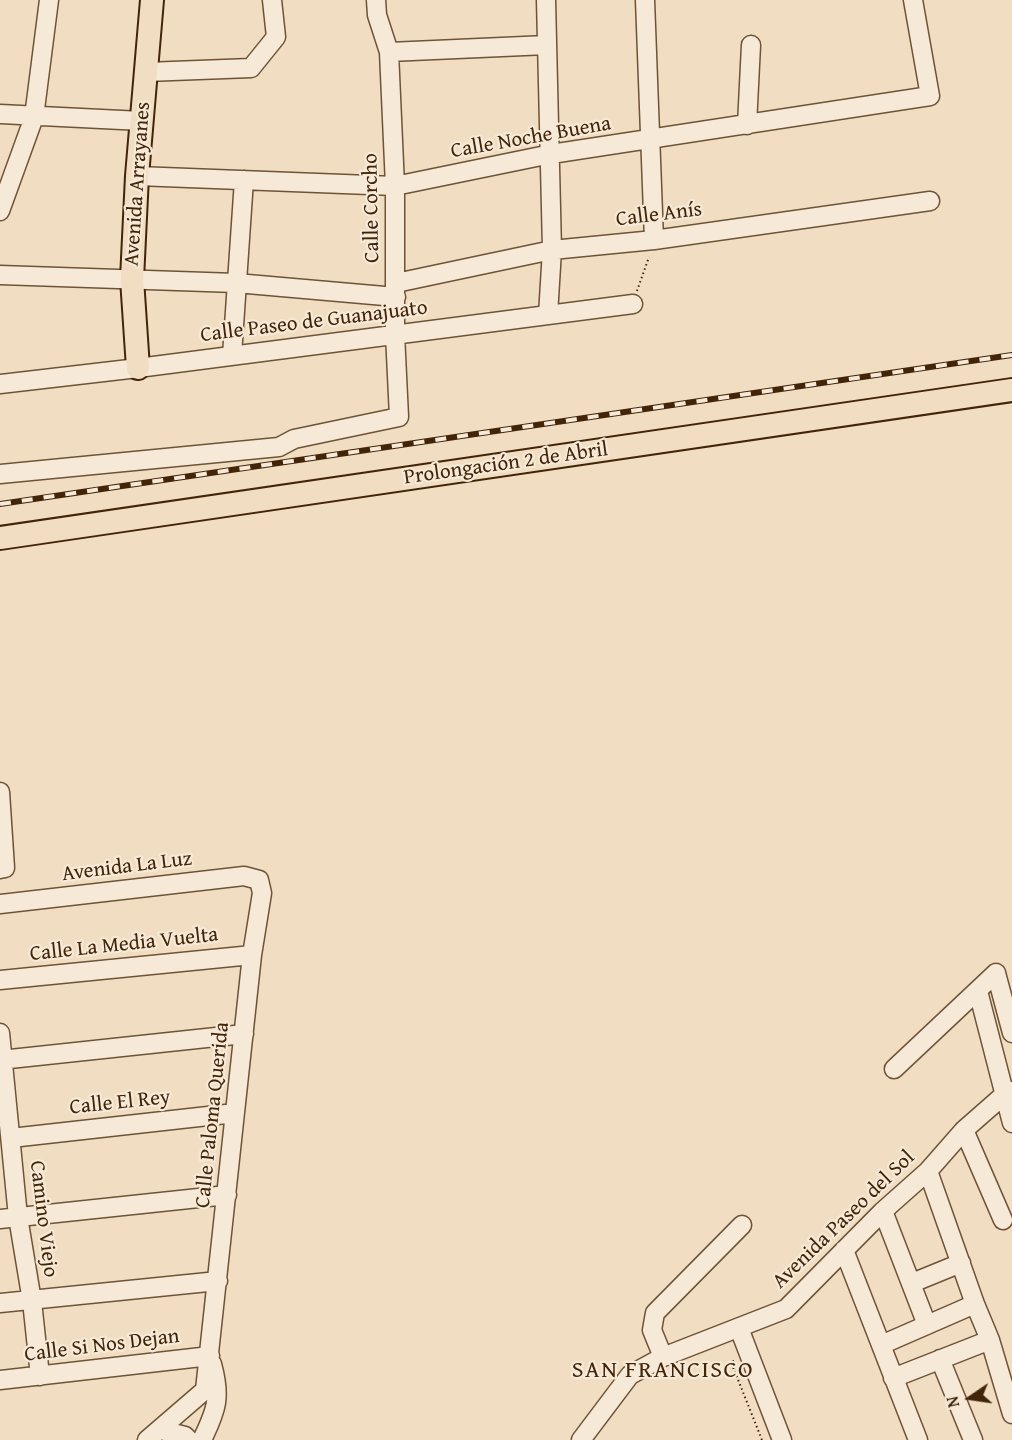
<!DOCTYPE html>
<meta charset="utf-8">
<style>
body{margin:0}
#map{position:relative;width:1012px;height:1440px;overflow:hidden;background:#f1ddc1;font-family:"Gentium Book Plus",serif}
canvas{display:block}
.north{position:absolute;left:940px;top:1368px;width:60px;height:60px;-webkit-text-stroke:4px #f6e9d7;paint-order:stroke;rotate:257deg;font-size:16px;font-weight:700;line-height:24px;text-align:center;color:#422509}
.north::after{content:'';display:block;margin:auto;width:21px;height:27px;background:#422509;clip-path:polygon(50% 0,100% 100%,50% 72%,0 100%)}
</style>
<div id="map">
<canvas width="1012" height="1440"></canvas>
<div class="north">N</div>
</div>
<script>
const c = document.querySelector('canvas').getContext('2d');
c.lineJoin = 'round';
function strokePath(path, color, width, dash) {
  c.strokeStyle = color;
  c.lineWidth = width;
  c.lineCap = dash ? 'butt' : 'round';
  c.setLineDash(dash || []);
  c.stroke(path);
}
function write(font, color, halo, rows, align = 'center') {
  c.font = font + ' "Gentium Book Plus",serif';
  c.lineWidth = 4.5;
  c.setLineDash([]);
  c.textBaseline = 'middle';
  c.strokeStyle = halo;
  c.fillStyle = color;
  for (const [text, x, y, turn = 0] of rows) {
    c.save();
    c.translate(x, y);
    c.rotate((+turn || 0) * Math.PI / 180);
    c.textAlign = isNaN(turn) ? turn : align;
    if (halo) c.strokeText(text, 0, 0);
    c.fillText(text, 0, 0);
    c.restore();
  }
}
const path = new Path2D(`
 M637,291L649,257
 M734,1361L731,1362L762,1440`);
const minor = new Path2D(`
 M546,0L552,250L548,315
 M645,0L654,240
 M389,52L547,45
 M146,72L251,68L276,37L272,0
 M0,114L142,121
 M747,125L751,45
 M137,176L395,186L551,154L930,96L913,0
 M0,211L34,117L49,0
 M0,275L236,283L396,297
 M396,283L552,250L654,240L930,201
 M232,355L244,180
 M0,384L138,368L633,304
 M0,474L279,447L294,439L399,417L395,334V186L389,52L377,15L376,0
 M0,792L5,868L0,869
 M0,904L244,876L259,880L262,893L252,955L205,1390L147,1440
 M996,973L1012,1033
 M0,980L252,955
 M978,991L1012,1123
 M0,1033L18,1217L32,1301L40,1376
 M0,1060L244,1034
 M894,1069L996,973
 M964,1130L1003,1220
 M11,1138L235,1113
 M928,1171L975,1304L990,1340L1012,1414
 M883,1211L927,1325
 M0,1219L227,1195
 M844,1250L918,1440
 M912,1283L961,1263
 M0,1303L218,1281
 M739,1328L782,1440
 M881,1345L975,1304
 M663,1357L652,1330L655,1313L742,1225
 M940,1359L973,1440
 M893,1378L990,1340
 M0,1380L210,1356
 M161,1430L185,1436L189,1440
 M202,1440C217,1409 221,1397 212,1364
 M581,1440L630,1375L663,1357L786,1309L883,1211L928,1171L964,1130L1005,1094L1012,1091`);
const major = new Path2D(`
 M138,368L132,279L137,176L152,0
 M0,538L1012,390`);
const rail = new Path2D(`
 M0,504L1012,355`);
const streetNames = [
 ["Calle Noche Buena",531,138,-10],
 ["Avenida Arrayanes",138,184,-86],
 ["Calle Corcho",372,208,-91],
 ["Calle Anís",659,215,-7],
 ["Calle Paseo de Guanajuato",314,322,-7],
 ["Prolongación 2 de Abril",506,464,-8],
 ["Avenida La Luz",127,867,-7],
 ["Calle La Media Vuelta",124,945,-6],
 ["Calle El Rey",120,1103,-6],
 ["Calle Paloma Querida",213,1115,-84],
 ["Camino Viejo",43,1219,83],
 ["Avenida Paseo del Sol",844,1220,-44],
 ["Calle Si Nos Dejan",102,1346,-7]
];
const quarterNames = [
 ["SAN FRANCISCO",663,1371]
];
strokePath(minor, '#6e5337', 21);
strokePath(major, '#422509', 26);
strokePath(path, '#422509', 2, [1.5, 3]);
strokePath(minor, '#f6e9d7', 18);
strokePath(major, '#f1ddc1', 22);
strokePath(rail, '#422509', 6);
strokePath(rail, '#f6e9d7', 4, [11]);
write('21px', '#422509', '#f6e9d7', streetNames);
c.letterSpacing = '1.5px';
write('24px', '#422509', '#f6e9d7', quarterNames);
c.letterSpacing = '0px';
</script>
